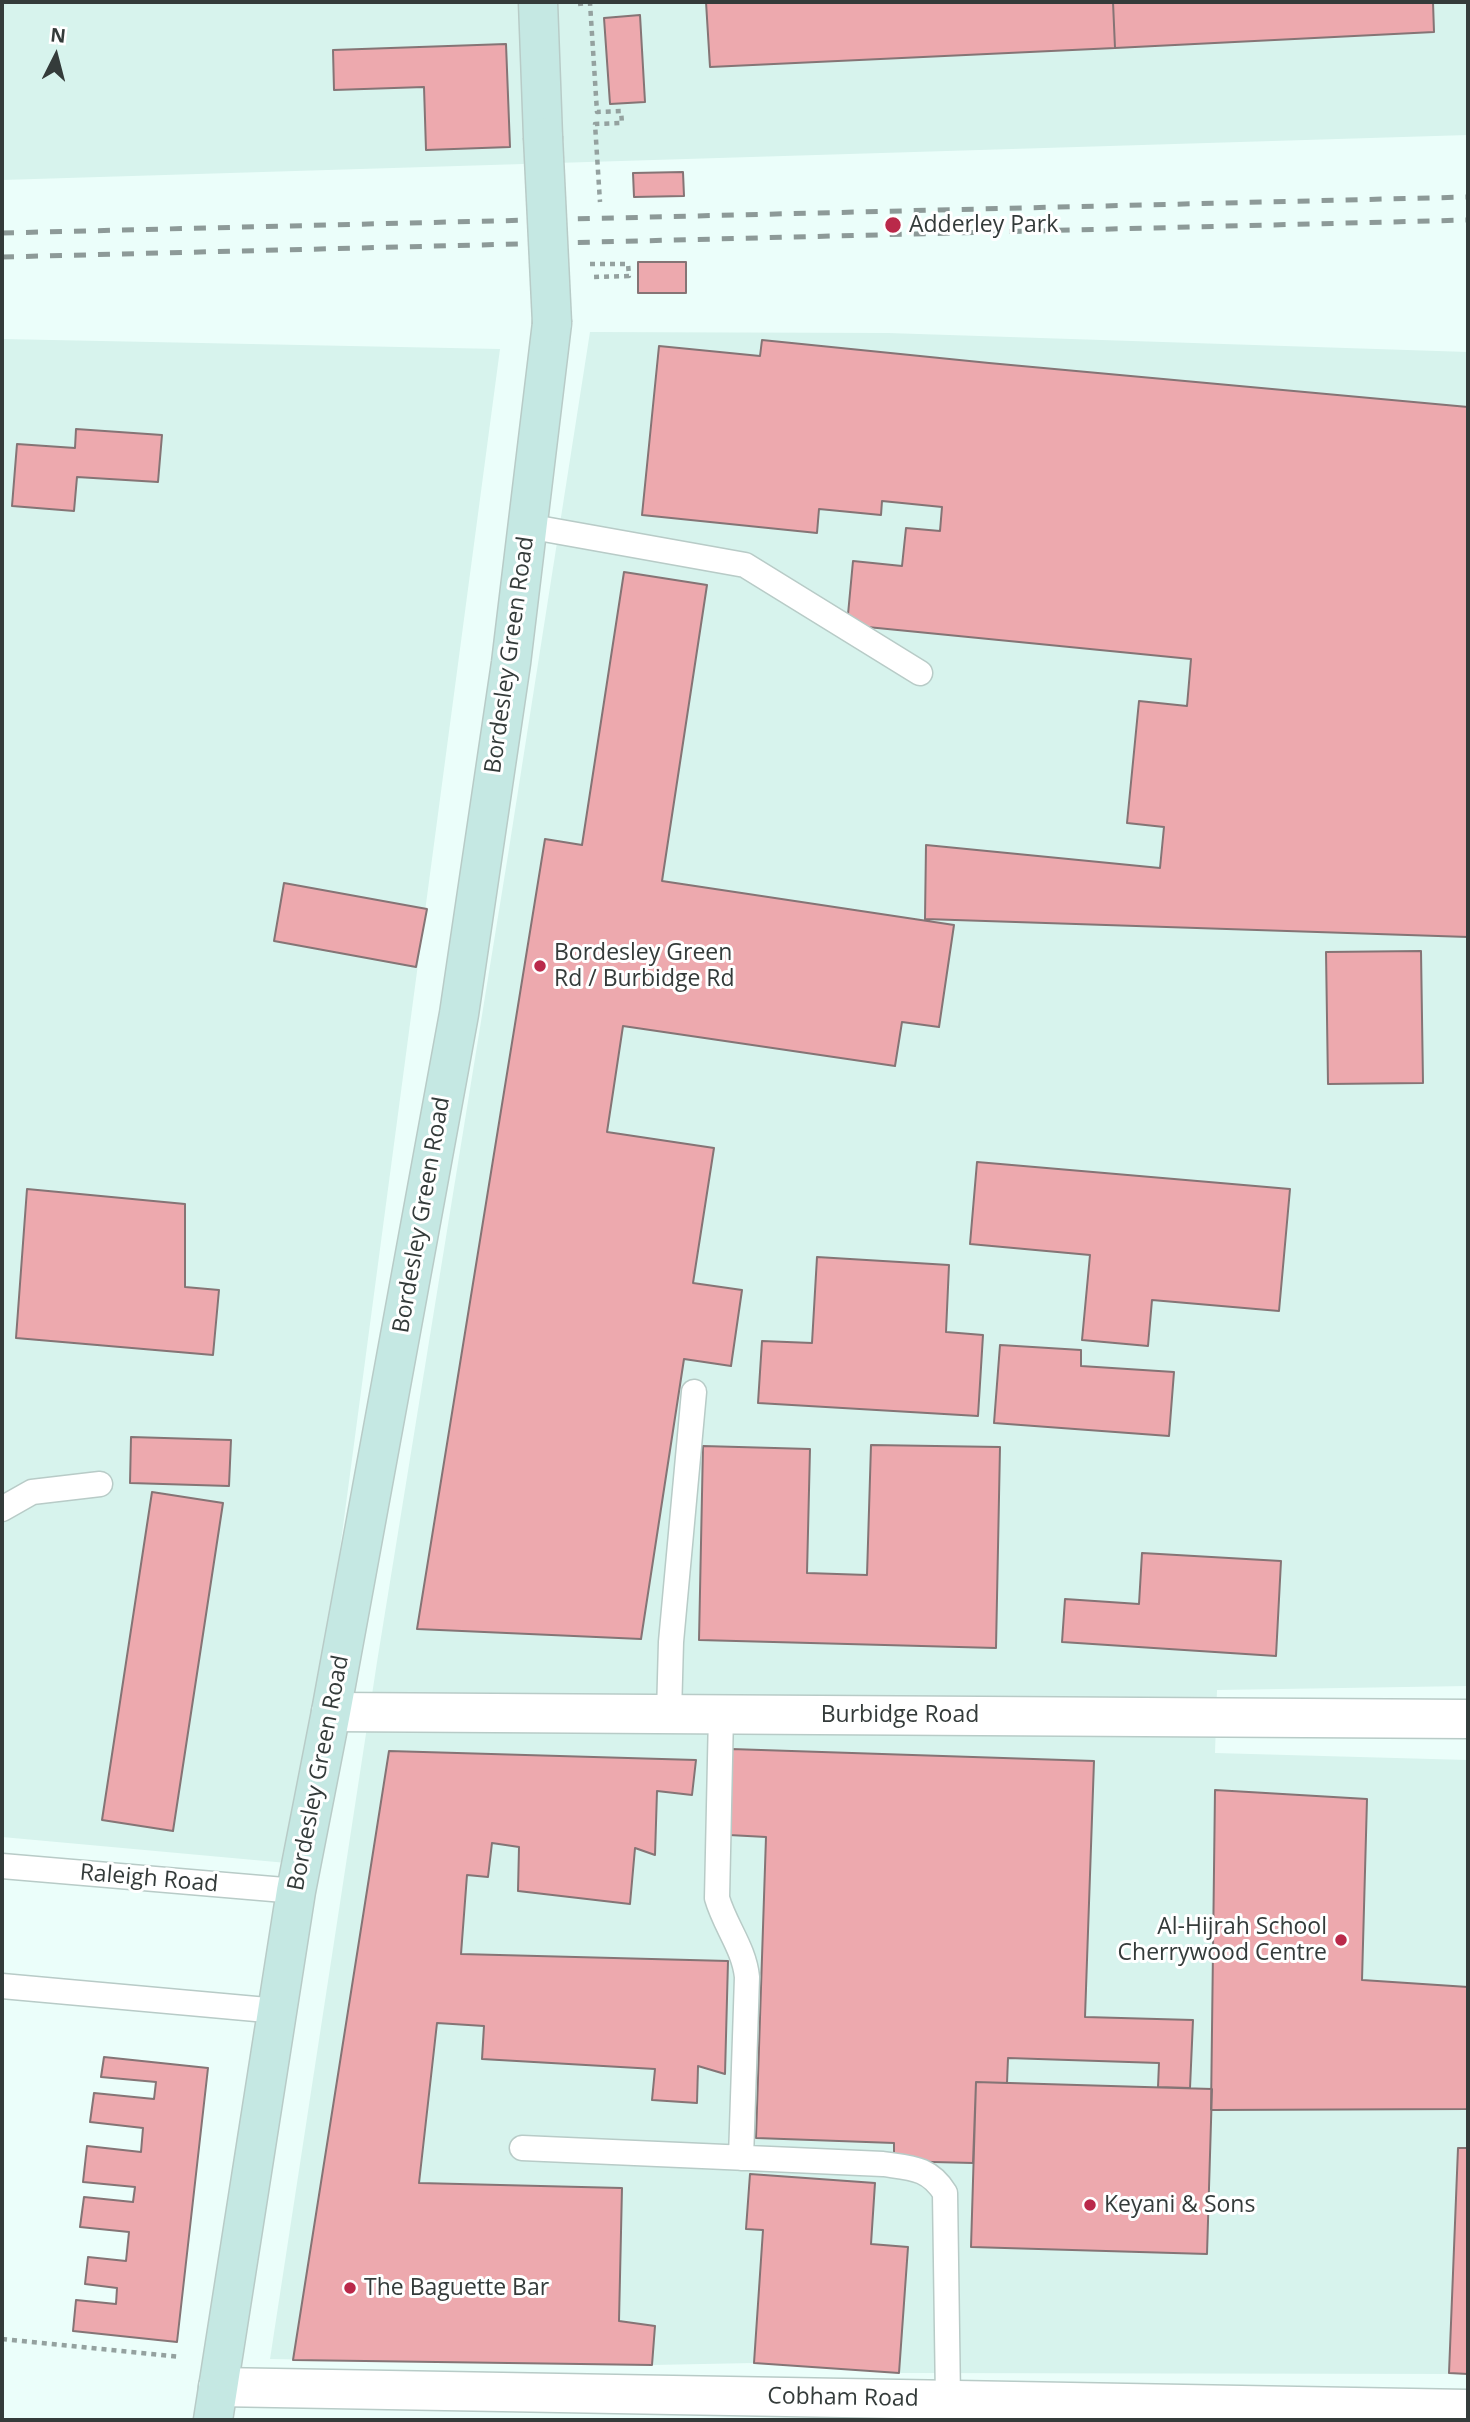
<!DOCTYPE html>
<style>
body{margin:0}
#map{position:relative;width:1470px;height:2422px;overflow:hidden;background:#ebfefa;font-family:"Open Sans",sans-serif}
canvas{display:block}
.frame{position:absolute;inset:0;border:4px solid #343b3a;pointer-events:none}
.north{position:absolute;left:21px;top:21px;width:70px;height:70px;-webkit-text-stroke:5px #fff;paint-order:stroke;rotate:6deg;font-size:19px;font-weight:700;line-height:28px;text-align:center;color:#343b3a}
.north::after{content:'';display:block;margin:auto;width:24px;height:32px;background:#343b3a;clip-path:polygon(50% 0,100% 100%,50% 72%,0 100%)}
</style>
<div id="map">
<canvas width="1470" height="2422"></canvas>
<div class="frame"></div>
<div class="north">N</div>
</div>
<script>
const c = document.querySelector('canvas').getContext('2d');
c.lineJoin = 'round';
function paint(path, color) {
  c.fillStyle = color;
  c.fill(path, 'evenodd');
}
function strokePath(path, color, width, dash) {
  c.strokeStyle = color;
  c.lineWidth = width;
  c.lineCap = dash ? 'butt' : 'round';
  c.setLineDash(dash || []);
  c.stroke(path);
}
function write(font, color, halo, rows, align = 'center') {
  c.font = font + ' "Open Sans",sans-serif';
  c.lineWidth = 6;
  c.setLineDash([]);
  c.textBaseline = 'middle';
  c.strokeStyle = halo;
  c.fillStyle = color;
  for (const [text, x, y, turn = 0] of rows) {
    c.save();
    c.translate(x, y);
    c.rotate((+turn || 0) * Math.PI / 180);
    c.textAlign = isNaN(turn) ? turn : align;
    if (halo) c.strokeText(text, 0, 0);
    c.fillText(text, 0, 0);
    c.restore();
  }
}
const built = new Path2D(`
 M2,2H1468V135L2,180Z
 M590,332L888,333L1468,352V1686L1217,1690L1215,1753L1468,1760V2374L899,2373L754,2363L652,2365L270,2359L377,1662L508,855Z
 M2,339L500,349L298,1864L2,1837Z`);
const building = new Path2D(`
 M706,2H1113L1115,48L710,67Z
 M1113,2H1433L1434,32L1115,48Z
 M640,15L645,102L610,104L604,18Z
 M506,44L510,147L426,150L424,87L334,90L333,50Z
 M683,172L684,196L634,197L633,173Z
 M638,262H686V293H638Z
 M762,340L989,363L1468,407V937L925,919L926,845L1160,868L1164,827L1127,823L1139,701L1187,706L1191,659L847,625L853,561L902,566L906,528L940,531L942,507L882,501L881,515L819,509L817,533L642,515L659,346L760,356Z
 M76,429L162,435L158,482L77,477L74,511L12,506L17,444L75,448Z
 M624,572L707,585L662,881L954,925L939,1027L902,1022L895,1066L623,1026L607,1132L714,1148L693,1283L742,1290L731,1366L684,1359L641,1639L417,1629L545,839L582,845Z
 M284,883L427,909L416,967L274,941Z
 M1421,951L1423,1083L1328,1084L1326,952Z
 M977,1162L1290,1189L1279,1311L1152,1300L1148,1346L1082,1340L1090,1255L970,1244Z
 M27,1189L185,1204V1287L219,1290L213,1355L16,1338Z
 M817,1257L949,1265L946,1332L983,1335L978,1416L758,1403L762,1341L812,1343Z
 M1000,1345L1081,1350V1366L1174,1372L1169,1436L994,1423Z
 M131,1437L231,1440L229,1486L130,1483Z
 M871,1445L1000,1447L996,1648L699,1640L703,1446L810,1449L807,1573L867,1575Z
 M152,1492L223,1503L173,1831L102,1820Z
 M1142,1553L1281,1561L1276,1656L1062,1642L1065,1599L1139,1604Z
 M731,1749L1094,1761L1085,2017L1193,2020L1190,2088L1158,2087L1159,2063L1008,2058L1007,2083L976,2082L973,2163L894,2161V2143L756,2138L766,1837L729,1835Z
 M389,1751L696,1760L692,1795L657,1791L655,1855L635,1848L630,1904L518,1891L519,1847L492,1843L488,1877L467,1875L461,1954L728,1961L725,2074L698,2066L697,2103L652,2100L655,2069L482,2059L484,2026L437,2023L419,2183L622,2188L619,2321L655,2326L652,2365L293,2360Z
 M1215,1790L1367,1799L1362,1980L1468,1987V2109L1211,2110Z
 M104,2057L208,2068L177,2342L73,2331L76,2300L116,2304L117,2288L85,2284L88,2257L126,2261L129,2232L80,2227L84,2197L133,2202L135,2187L83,2182L87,2146L141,2152L143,2128L90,2122L94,2093L154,2099L156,2082L101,2077Z
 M976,2082L1212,2089L1207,2254L971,2247Z
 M1458,2148H1468V2374L1449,2373Z
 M750,2174L875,2183L871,2244L908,2247L899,2373L754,2363L763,2230L746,2229Z`);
const path = new Path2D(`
 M578,4L590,3L597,112L621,111L622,123L595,124L600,202
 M590,264H628L629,276L593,277
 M2,2339L180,2357`);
const service = new Path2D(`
 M527,526L745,565L920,673
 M2,1509L32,1492L100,1484
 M669,1714L671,1642L694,1392
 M721,1714L717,1898C725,1926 744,1948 747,1977L741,2158
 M2,1866L296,1891
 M2,1986L278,2011
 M522,2148L883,2164C910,2168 929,2167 945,2193L948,2400`);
const minor = new Path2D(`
 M331,1712L1468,1719
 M218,2387L1468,2409`);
const secondary = new Path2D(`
 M538,2L543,137
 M213,2420L296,1891L331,1712L459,1014L511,663L552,323`);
const rail = new Path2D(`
 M2,233L1468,197
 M2,257L1468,220`);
const secondaryBridge = new Path2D(`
 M543,137L552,323`);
const markers = [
 [893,225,9,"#ba294a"],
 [540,966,7,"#ba294a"],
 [1341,1940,7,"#ba294a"],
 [1090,2205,7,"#ba294a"],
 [350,2288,7,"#ba294a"]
];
const poiNames = [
 ["Adderley Park",909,225],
 ["Bordesley Green",554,953],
 ["Rd / Burbidge Rd",554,979],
 ["Al-Hijrah School",1327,1927,"right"],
 ["Cherrywood Centre",1327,1953,"right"],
 ["Keyani & Sons",1104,2205],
 ["The Baguette Bar",364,2288]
];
const streetNames = [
 ["Bordesley Green Road",510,655,-82],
 ["Bordesley Green Road",422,1215,-80],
 ["Burbidge Road",900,1715],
 ["Bordesley Green Road",319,1773,-79],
 ["Raleigh Road",149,1879,5],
 ["Cobham Road",843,2398,1]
];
paint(built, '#d7f3ed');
paint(building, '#eda9ae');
strokePath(building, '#857475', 2);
strokePath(service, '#b8cbc7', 27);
strokePath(minor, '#b8cbc7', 41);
strokePath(secondary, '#b8cbc7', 41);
strokePath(path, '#94a19f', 4.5, [5, 5]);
strokePath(service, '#fff', 24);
strokePath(minor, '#fff', 38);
strokePath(secondary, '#c5e8e3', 38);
strokePath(rail, '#8d9a98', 5, [12, 12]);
strokePath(secondaryBridge, '#b8cbc7', 41, []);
strokePath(secondaryBridge, '#c5e8e3', 38);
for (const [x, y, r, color] of markers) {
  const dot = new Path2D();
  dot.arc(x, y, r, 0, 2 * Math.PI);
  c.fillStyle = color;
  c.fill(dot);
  strokePath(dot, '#fff', 2.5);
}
write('23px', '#343b3a', '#fff', poiNames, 'left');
write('23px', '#343b3a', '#fff', streetNames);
</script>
